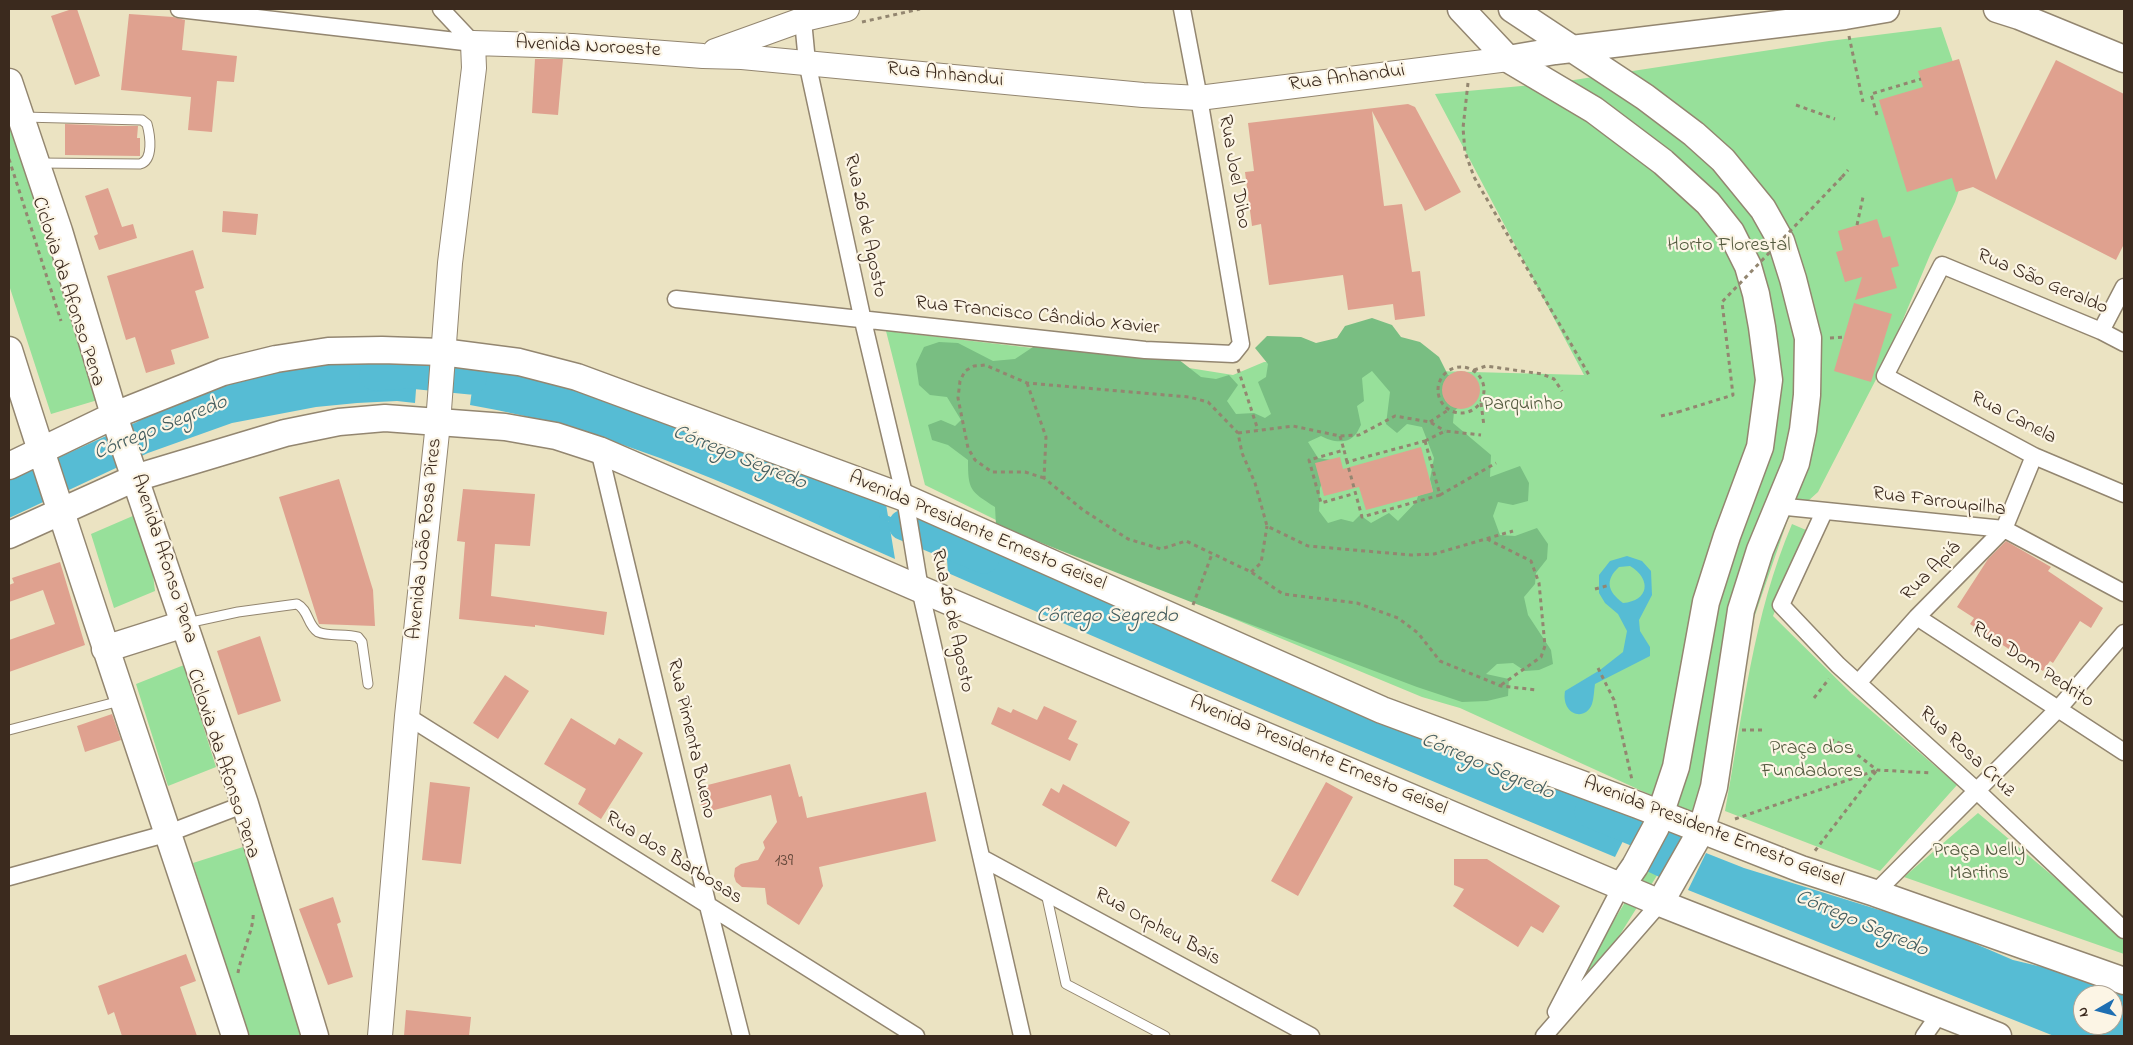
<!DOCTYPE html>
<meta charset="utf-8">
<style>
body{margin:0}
#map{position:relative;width:2133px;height:1045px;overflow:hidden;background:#ebe3c2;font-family:"Indie Flower",sans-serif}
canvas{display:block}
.frame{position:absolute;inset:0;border:10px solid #3b2a1e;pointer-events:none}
.north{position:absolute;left:2073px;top:985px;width:50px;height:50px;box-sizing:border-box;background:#fcf5e5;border:1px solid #afa495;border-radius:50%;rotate:262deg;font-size:14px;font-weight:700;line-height:20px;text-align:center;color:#3b2a1e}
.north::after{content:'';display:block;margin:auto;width:18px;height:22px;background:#1f6fb2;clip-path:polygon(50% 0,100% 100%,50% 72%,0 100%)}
</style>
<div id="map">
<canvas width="2133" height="1045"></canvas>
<div class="frame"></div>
<div class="north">N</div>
</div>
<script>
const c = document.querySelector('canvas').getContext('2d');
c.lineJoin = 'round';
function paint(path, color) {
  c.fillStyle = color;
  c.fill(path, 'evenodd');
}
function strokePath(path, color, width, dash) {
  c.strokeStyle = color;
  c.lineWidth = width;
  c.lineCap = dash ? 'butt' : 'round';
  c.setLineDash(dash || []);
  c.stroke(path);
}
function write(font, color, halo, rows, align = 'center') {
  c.font = font + ' "Indie Flower",sans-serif';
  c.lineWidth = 4.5;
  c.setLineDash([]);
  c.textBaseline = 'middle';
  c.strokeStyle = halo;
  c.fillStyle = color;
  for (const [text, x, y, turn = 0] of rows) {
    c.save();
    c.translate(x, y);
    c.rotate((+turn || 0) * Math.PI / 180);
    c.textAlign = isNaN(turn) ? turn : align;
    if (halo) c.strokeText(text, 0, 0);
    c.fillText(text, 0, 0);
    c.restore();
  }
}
const green = new Path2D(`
 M1941,27L1955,68L1974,145L1955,202L1930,255L1886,360L1818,492L1788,519L1754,618L1716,823L1642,791L1460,708L1422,697L998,521L925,485L886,331L1145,361L1233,375L1264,362L1436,371L1584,375L1435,94L1554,83L1829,41Z
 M9,119L101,399L51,414L9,285Z
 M135,515L152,567L155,591L114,608L91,534Z
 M1792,524L1806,530L1773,616L1852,694L1957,785L1880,871L1725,811C1743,714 1753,615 1792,524Z
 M184,665L216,767L168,786L136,684Z
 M1978,813L2124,936V954L1904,877Z
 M1671,827L1683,834L1594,976L1583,971Z
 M243,847L304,1036H249L193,863Z`);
const forest = new Path2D(`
 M1372,318L1392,325L1401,337L1420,342L1439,357L1448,375L1470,382L1468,400L1454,411L1453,423L1491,455L1490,477L1520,466L1529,483L1528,501L1513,505L1498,502L1493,516L1500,535L1515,536L1537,528L1548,544L1547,559L1536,573L1535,584L1524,597L1528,615L1551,650L1553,664L1539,670L1525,671L1513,663L1497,664L1486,674L1509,679L1508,696L1487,701L1462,702L1417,687L1191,602L996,525L995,507C970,491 968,490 968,460L948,445L932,440L928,425L941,420L955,426L961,420L947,397L930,395L919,385L916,364L924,347L939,342L958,343L993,361L1015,359L1042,341L1085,345L1110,355L1148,356L1178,359L1201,377L1216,379L1229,375L1238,385L1227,401L1236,414L1254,413L1265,418L1271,414L1258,382L1266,377L1268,364L1255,348L1267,336L1301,337L1316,343L1337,338L1345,326ZM1372,371L1390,392L1386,424L1397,433L1407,424L1422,427L1434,458L1430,479L1433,491L1418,496L1416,502L1398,521L1389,513L1371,523L1360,515L1353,522L1341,519L1328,523L1319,511L1320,488L1331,460L1318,458L1308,442L1321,436C1330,441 1345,445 1354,436C1357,434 1359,428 1361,425L1357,406L1364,401L1362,378Z`);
const water = new Path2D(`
 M353,363H418L415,403L397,401L357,403L316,407L232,423L148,453L9,518V480L137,422L170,403L267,373L307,366Z
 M475,367L513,368L885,498L895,559C757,498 620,430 470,405Z
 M945,533L1004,552L1634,819L1615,857C1392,765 1169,670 948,573Z
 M1627,556L1642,561L1651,571L1652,595L1639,620L1640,631L1650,647V656L1595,684C1594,690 1594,698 1592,704C1585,722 1561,715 1565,691L1600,670L1623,652L1627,631L1618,614L1605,603L1599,593V575L1610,561ZM1630,566C1652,579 1649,601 1623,603C1607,591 1605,580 1619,567Z
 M1657,828L1693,844L1672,883L1636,866Z
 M1706,853L1744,868L1941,929L2013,960L2105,982L2124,995V1036H2054L1688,890ZM2083,995H2113V1025H2083Z`);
const stream = new Path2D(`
 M882,516L904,525`);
const river = new Path2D(`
 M375,375L410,373L471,379
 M904,525L984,558
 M1590,812L1670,845`);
const building = new Path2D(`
 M72,9H77L100,76L75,85L51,16Z
 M129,14L173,17L185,20L182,50L237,56L234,82L217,81L212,132L188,130L191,97L121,90Z
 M535,59H563L558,115L532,113Z
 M1959,59L1996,180L2056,60L2124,94V244L2116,260L1973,187L1956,192L1952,178L1907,192L1879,100L1923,87L1918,71Z
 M1408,104L1415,107L1461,192L1425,211L1372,111L1384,206L1402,204L1412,272L1420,271L1425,316L1395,320L1393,304L1348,310L1343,275L1269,285L1261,224L1252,226L1245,172L1254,171L1248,123Z
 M65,124L117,126V127V126H138L137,138H140V156L65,155Z
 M108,188L122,227L133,224L137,238L99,250L94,236L98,234L85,196Z
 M223,211L258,214L256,235L222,232Z
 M1877,219L1883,238L1890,236L1899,266L1891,268L1897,288L1855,300L1862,277L1845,282L1836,252L1843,250L1838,231Z
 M193,250L204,288L195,291L209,338L171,350L175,364L146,373L135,337L126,340L107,276Z
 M1854,303L1892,314L1871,382L1834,371Z
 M1442 390a19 19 0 1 1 38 0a19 19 0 1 1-38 0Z
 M1421,447L1433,492L1366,510L1359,487L1324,496L1315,463L1340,457L1343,469Z
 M339,479L373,590L375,626L319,624L279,497Z
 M463,489L535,494L530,546L495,544L491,596L607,612L604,635L535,625V627L459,619L465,542L457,541Z
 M2006,541L2051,567L2048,571L2103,608L2091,628L2080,621L2053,663L2050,661L2043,671L1970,624L1974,618L1957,607L1988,559Z
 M60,562L85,645L9,672V640L55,624L43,590L9,602V585L14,583L12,578Z
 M260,636L281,701L238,715L217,651Z
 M505,675L529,691L498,739L473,723Z
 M1044,706L1077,721L1068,739L1078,744L1070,761L991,724L998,707L1011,713L1013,709L1037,720Z
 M112,714L121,740L85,752L77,726Z
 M571,718L615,745L619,738L643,753L601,819L578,804L586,789L544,764Z
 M790,764L799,797L802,796L807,818L926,792L936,841L819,867L823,886L799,925L767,904L765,888L742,887L736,882L734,876L735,868L741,864L758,860L765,848L763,842L777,822L771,795L703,813L696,788Z
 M430,782L470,787L461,864L422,860Z
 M1326,782L1353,797L1298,896L1271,881Z
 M1063,784L1130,822L1116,847L1042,805L1051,788L1059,793Z
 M1454,859H1487L1560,906L1543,933L1531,926L1518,947L1453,906L1464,889L1454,885Z
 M333,897L341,922L337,924L353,977L328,985L299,909Z
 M186,954L196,981L180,987L197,1036H122L114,1012L108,1015L98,986Z
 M406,1010L471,1017L469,1036H404Z`);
const path = new Path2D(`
 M862,22L920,9
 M1849,36L1863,102
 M1468,83L1463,128L1465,152L1474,177L1589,375
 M1796,105L1835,119
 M1877,115L1871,94L1921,79
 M9,159L61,321
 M1842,177L1848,170
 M1857,225L1863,197
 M1830,338L1844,337
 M1438 390a23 23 0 1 1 46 0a23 23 0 1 1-46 0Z
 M1238,369L1258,430
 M1474,370L1486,366L1542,374L1554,379L1562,391
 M1027,383L1046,437L1044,478L1083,510L1128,539L1161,549L1186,541L1251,572L1283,594L1357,603L1398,618L1418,633L1440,661L1501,686L1537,690
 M1481,403L1484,426
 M1661,416L1678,412
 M1430,422L1448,410
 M1238,433L1293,426L1340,436L1359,435L1395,416L1430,422L1445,431
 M1340,436L1344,450
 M1425,441L1440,495L1362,517L1347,462Z
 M1425,441L1445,431L1481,435
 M1347,462L1344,450L1309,460L1321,503L1356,493
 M1044,478L1025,472H992L975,460L968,448L958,398L960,381L965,371L974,366L985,365L1027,383L1189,397L1208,402L1238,433L1242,453L1255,483L1267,526L1308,546L1411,555L1434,554L1513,531
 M1440,495L1496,463
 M1487,539L1531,561L1539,583L1545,646L1541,657L1501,685
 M1251,572L1261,563L1267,526
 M1595,589L1610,585
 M1193,605L1212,554
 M1598,668L1614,700L1632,780
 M1814,698L1829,679
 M1742,730H1764
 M1830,739L1846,746L1877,770L1932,773
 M1735,819L1877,770L1814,852
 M238,973C241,954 255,927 253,912`);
const lane = new Path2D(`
 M23,117L142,120L147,124C150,135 154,160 140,164L39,163
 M187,623L238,612L297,604C309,610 307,625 318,632C329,637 346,633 358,637L362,642L368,684
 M9,730L120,701
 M1046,893L1066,984L1165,1036`);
const street = new Path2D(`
 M179,9L473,43
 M441,9L473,43
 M802,10L807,62L863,321L905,498L920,589L1022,1036
 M676,299L1145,350L1233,354L1241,344L1199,98L1182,9
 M2101,331L2124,287
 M2124,343L2101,331L1942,265L1885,376L2034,456L2124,494
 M599,450L708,906L741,1036
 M1777,506L2004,529L2124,593
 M1824,512L1781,605L1838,665L1977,791L2124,930
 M1917,617L2124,752
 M1858,683L1917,617L2004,529L2034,456
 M407,716L916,1036
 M982,858L1311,1036
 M9,877L169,833L245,804
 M1875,893L2059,708L2124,633
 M1556,1012L1622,885
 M1544,1036L1660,903
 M1924,1036L1940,1013`);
const secondary = new Path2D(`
 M715,51L804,19L847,9
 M380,1036L407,716L438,423L450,263L474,68L473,43L572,46L703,56L742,57L1143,95L1199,98L1508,59`);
const primary = new Path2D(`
 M1461,9L1508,59L1594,110L1663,162L1708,203L1731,232L1748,266L1756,294L1762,327L1769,380L1760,447L1727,536L1706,602L1676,767L1656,827L1635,866L1622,885
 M1512,9L1645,97L1694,134L1723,160L1763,209L1781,241L1793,279L1808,338L1807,395L1803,430L1796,463L1760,550L1741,610L1714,787L1701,831L1660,903
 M1997,9L2019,16L2124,59
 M1508,59L1555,51L1845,16L1886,9
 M9,82L59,231L118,428L245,804L315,1036
 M9,350C81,580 160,807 235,1036
 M9,466L115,415L223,372L276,359L328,351L382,350L442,352L519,362L577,377L905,498L1382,710L1638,805L1801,869L1875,893L2124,981
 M9,535L135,478L285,433L339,422L385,418L505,427L556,436L599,450L920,589L1660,903L1998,1036
 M105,649L184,624`);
const pathBridge = new Path2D(`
 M1678,412L1733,395L1722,302L1842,177`);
const numberNames = [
 ["139",784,862]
];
const streetNames = [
 ["Avenida Noroeste",588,48,3],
 ["Rua Anhandui",945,76,6],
 ["Rua Anhandui",1347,79,-7],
 ["Rua Joel Dibo",1233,172,80],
 ["Rua 26 de Agosto",864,226,78],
 ["Rua São Geraldo",2042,283,23],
 ["Ciclovia da Afonso Pena",67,292,72],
 ["Rua Francisco Cândido Xavier",1037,317,6],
 ["Rua Canela",2013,419,27],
 ["Rua Farroupilha",1939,503,7],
 ["Avenida Presidente Ernesto Geisel",977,532,23],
 ["Avenida João Rosa Pires",426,539,-84],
 ["Avenida Afonso Pena",163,559,72],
 ["Rua Apiá",1932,572,-45],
 ["Rua 26 de Agosto",951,621,78],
 ["Rua Dom Pedrito",2032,666,33],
 ["Rua Pimenta Bueno",690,739,77],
 ["Rua Rosa Cruz",1966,753,43],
 ["Avenida Presidente Ernesto Geisel",1318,757,23],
 ["Ciclovia da Afonso Pena",222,764,72],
 ["Avenida Presidente Ernesto Geisel",1713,833,21],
 ["Rua dos Barbosas",673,859,32],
 ["Rua Orpheu Baís",1157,928,29]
];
const parkNames = [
 ["Horto Florestal",1729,247],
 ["Parquinho",1523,406],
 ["Praça dos",1812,750],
 ["Fundadores",1812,773],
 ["Praça Nelly",1979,852],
 ["Martins",1979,875]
];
const waterNames = [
 ["Córrego Segredo",161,429,-22],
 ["Córrego Segredo",739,459,22],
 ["Córrego Segredo",1107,618],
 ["Córrego Segredo",1487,768,23],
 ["Córrego Segredo",1861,925,23]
];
paint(green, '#97e09a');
paint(forest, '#79be82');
paint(water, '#56bcd4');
strokePath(stream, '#56bcd4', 5);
strokePath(river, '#56bcd4', 31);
paint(building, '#dfa18f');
strokePath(lane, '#938670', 11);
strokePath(street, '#938670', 19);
strokePath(secondary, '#938670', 26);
strokePath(primary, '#938670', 29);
strokePath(path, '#938670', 3, [4, 4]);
strokePath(lane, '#fff', 9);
strokePath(street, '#fff', 16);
strokePath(secondary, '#fff', 24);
strokePath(primary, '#fff', 26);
strokePath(pathBridge, '#938670', 3, [4, 4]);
write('18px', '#64483a', null, numberNames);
write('20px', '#3b2a1e', '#fcf5e5', streetNames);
write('20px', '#52583d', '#fcf5e5', parkNames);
write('italic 21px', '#445d5e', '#fcf5e5', waterNames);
</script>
